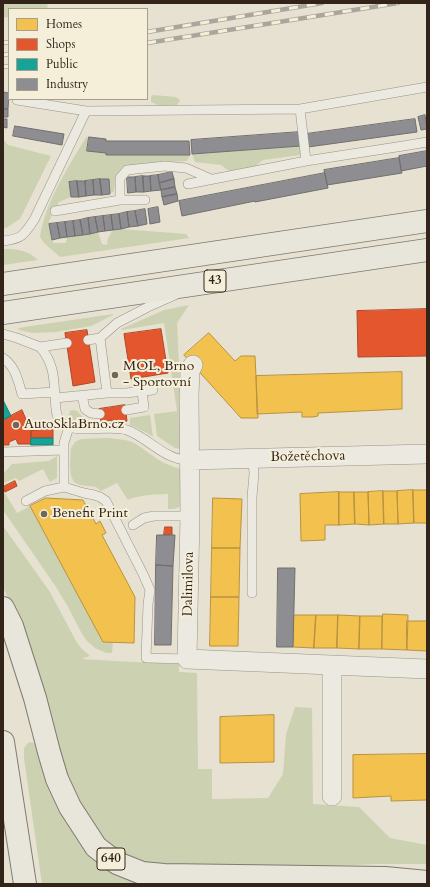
<!DOCTYPE html>
<meta charset="utf-8">
<style>
body{margin:0}
#map{position:relative;width:430px;height:887px;overflow:hidden;background:#e6e1d0;font-family:Cardo,serif}
canvas{display:block}
.frame{position:absolute;inset:0;border:4px solid #33241a;pointer-events:none}
.legend{position:absolute;left:8px;top:8px;width:140px;height:92px;box-sizing:border-box;background:#f5efda;border:1px solid #a79e8d;margin:0;padding:5px 7px;list-style:none;font-size:12px;color:#33241a}
.legend li{display:flex;align-items:center;gap:8px;height:20px}
.legend b{width:20px;border:1px solid #a79e8d}
</style>
<div id="map">
<canvas width="430" height="887"></canvas>
<div class="frame"></div>
<ul class="legend">
<li><b style="height:11px;background:#f2c14e"></b>Homes</li>
<li><b style="height:11px;background:#e4572e"></b>Shops</li>
<li><b style="height:11px;background:#17a398"></b>Public</li>
<li><b style="height:11px;background:#8d8d92"></b>Industry</li>
</ul>
</div>
<script>
const c = document.querySelector('canvas').getContext('2d');
c.lineJoin = 'round';
function paint(path, color) {
  c.fillStyle = color;
  c.fill(path, 'evenodd');
}
function strokePath(path, color, width, dash) {
  c.strokeStyle = color;
  c.lineWidth = width;
  c.lineCap = dash ? 'butt' : 'round';
  c.setLineDash(dash || []);
  c.stroke(path);
}
function write(font, color, halo, rows, align = 'center') {
  c.font = font + ' Cardo,serif';
  c.lineWidth = 4;
  c.setLineDash([]);
  c.textBaseline = 'middle';
  c.strokeStyle = halo;
  c.fillStyle = color;
  for (const [text, x, y, turn = 0] of rows) {
    c.save();
    c.translate(x, y);
    c.rotate((+turn || 0) * Math.PI / 180);
    c.textAlign = isNaN(turn) ? turn : align;
    if (halo) c.strokeText(text, 0, 0);
    c.fillText(text, 0, 0);
    c.restore();
  }
}
const green = new Path2D(`
 M3,3H47L48,9H9V17L3,18Z
 M153,95L176,97L180,100L177,105L160,106L151,102V97Z
 M87,136L88,140L87,151L106,153V155H190L187,161L165,162L119,172L115,185L114,192L110,193L108,179L69,182L71,197L59,202L49,221L53,243H66L67,237L98,232L102,244L107,245L108,238L113,230L121,229L186,234L189,238L60,257L44,243L40,237C45,203 69,165 87,136Z
 M3,139L8,145L51,156L20,219L6,228H3Z
 M301,146L302,150L300,155L263,160L254,167L229,171L221,165L195,162L192,154Z
 M3,249C17,249 28,250 38,260L3,265Z
 M189,305L177,323L183,448L181,449L175,448L157,436L154,414L177,411L164,323L122,330L121,329L164,310Z
 M113,314V315L91,326L56,332L33,333L19,330L18,328Z
 M72,410L77,411C87,422 87,421 101,422V424C93,424 63,427 70,411Z
 M150,415L153,437L147,433L130,425V418Z
 M108,438C115,439 122,439 129,441C138,444 145,451 153,456C162,463 173,467 184,470L182,505C177,509 174,509 168,509V494C154,495 141,494 128,500L117,483L101,491L96,487L80,485L74,482L71,476L70,466L71,448L75,442L81,439Z
 M57,456V478L50,482L43,469L19,481L16,478L3,483V474L12,464L49,461Z
 M3,490L17,513L30,506L113,642L112,653H106L95,648L86,640L81,632L67,605L56,587L3,510Z
 M3,526L50,592L76,641L81,648L90,656L82,659L114,661L179,664V672L197,673L198,769H212V799L268,798L283,774L286,734L295,707L312,708L313,804L359,807L390,838L427,845V864H375L291,868L179,866L150,863L120,852L102,837L77,800L64,770L30,647L21,623L3,588Z
 M29,742L34,743L38,747L84,846L174,884H42L24,758V748Z`);
const homes = new Path2D(`
 M209,333L235,361L241,356H255L258,418H241L184,355Z
 M402,372V409L318,413V416L313,417H302V412L257,414L256,376Z
 M413,490L414,523L398,524L397,491Z
 M413,490H427V523H414Z
 M383,491H397L398,524H384Z
 M383,491L384,524L369,525L368,492Z
 M339,492V525H325V540L301,541L300,494Z
 M339,492H354L355,524L339,525Z
 M354,492H368L369,525L355,524Z
 M46,498L83,500L96,524L100,521L106,533L102,535L135,597L134,643L103,642L30,506Z
 M213,498L242,499L240,548H212Z
 M212,548H240L239,597H211Z
 M211,597H239L238,646H210Z
 M383,614L408,615L407,650L382,649Z
 M294,615H316L314,648L293,647Z
 M316,615H338L337,648H314Z
 M338,615L360,616L359,649L337,648Z
 M360,616H382V649H359Z
 M407,621H427V651L407,650Z
 M274,715V762L220,763V717Z
 M427,754V800L391,801V796L353,798V755Z`);
const shops = new Path2D(`
 M427,309V356L358,357L357,311Z
 M161,329L168,373L131,379L124,334Z
 M87,330L95,382L73,386L65,333Z
 M125,405L127,421L117,423L112,422V420L101,422L99,409Z
 M22,410L31,431V444H18L16,439L9,442V445H3V420Z
 M53,430V438H31V431Z
 M15,481L17,486L5,492L3,487Z
 M165,527H172V535H164Z`);
const public = new Path2D(`
 M3,400L11,416L3,420Z
 M31,438H53V445H31Z`);
const industry = new Path2D(`
 M3,92L9,93L8,109H3Z
 M3,109H8V117H3Z
 M425,115L427,129L421,130L418,117Z
 M3,119H7V128L3,127Z
 M415,119L417,132L308,147L306,134Z
 M15,126L64,134L62,145L13,136Z
 M300,132L301,146L192,154L191,140Z
 M89,137L106,139V141H189L190,155H106V153L87,151Z
 M427,151V166L401,171L399,156Z
 M399,158L402,173L327,185L324,170Z
 M172,172L174,179L159,183L158,175Z
 M325,173L328,188L255,202V201L182,216L179,201Z
 M158,175L161,190L151,191L150,176Z
 M143,176H150L151,191L144,192Z
 M143,176L144,192H136L135,177Z
 M127,177H135L136,192L128,193Z
 M100,179H109L110,194L102,195Z
 M100,179L102,195H94L93,180Z
 M174,179L175,187L161,190L159,183Z
 M93,180L94,195L86,196L85,181Z
 M77,181L79,197H71L69,182Z
 M77,181H85L86,196L79,197Z
 M175,187L177,194L162,197L161,190Z
 M177,194L178,201L164,205L162,197Z
 M158,207L160,222L150,224L148,209Z
 M145,209L147,224L138,226L135,211Z
 M135,211L138,226L129,227L127,212Z
 M127,212L129,227L121,229L119,214Z
 M119,214L121,229L113,230L111,215Z
 M111,215L113,230L105,231L103,216Z
 M103,216L105,231L98,232L95,217Z
 M95,217L98,232L90,234L88,218Z
 M88,218L90,234L83,235L80,220Z
 M80,220L83,235L75,236L73,221Z
 M73,221L75,236L67,237L65,222Z
 M65,222L67,237L60,238L57,223Z
 M57,223L60,238L52,240L49,224Z
 M157,535H175L173,566L156,565Z
 M156,565L173,566L171,645H155Z
 M278,568H295L293,647H277Z`);
const service = new Path2D(`
 M17,100L86,111L300,109L427,87
 M300,109L306,161
 M188,184L306,161L403,146L427,142
 M120,200V178L127,170L165,166L186,168L211,179
 M55,211L120,200H145
 M3,241C22,239 24,235 34,220L86,111
 M3,334L17,338L40,347L67,343
 M88,340L100,338L117,323L148,307L175,295
 M40,347C54,363 54,378 55,398L107,393L100,338
 M3,358C15,366 18,380 22,394L55,392
 M107,393H126L153,390
 M82,395L85,409L91,413L100,414
 M55,398C56,406 55,418 63,424C79,435 108,424 127,430C149,438 165,461 190,460
 M126,410L144,407L142,392
 M3,452L64,450
 M64,487V443L69,427
 M26,501L45,491L64,487L84,493L94,495L100,497L106,501L143,574L150,590L148,604L146,658L187,659
 M133,525L144,518L154,516H190
 M252,593V497L254,474L253,459`);
const minor = new Path2D(`
 M193,365L190,371L189,395L190,516L187,659L427,669
 M190,460L427,454
 M332,666V796`);
const trunk = new Path2D(`
 M3,284L427,221
 M3,313L427,250
 M3,608L12,626L35,698L49,752L57,779L70,807L96,847L117,863L142,873L164,875L385,878L427,882
 M3,742L25,884`);
const rail = new Path2D(`
 M147,32L322,3
 M3,43L9,42
 M147,43L398,3
 M3,55L9,54
 M3,67L9,66`);
const markers = [
 [115,375,4,"#72665a"],
 [16,425,4,"#72665a"],
 [44,514,4,"#72665a"]
];
const shields = [
 [215,281,22],
 [111,859,28]
];
const shieldNames = [
 ["43",215,281],
 ["640",111,859]
];
const poiNames = [
 ["MOL, Brno",123,367],
 ["- Sportovní",123,383],
 ["AutoSklaBrno.cz",24,425],
 ["Benefit Print",52,514]
];
const streetNames = [
 ["Božetěchova",308,457,-1],
 ["Dalimilova",189,584,-89]
];
paint(green, '#ccd2b1');
paint(homes, '#f2c14e');
strokePath(homes, '#b9923e', 1);
paint(shops, '#e4572e');
strokePath(shops, '#af4828', 1);
paint(public, '#17a398');
strokePath(public, '#1f7d72', 1);
paint(industry, '#8d8d92');
strokePath(industry, '#726e6e', 1);
strokePath(service, '#989388', 10);
strokePath(minor, '#989388', 20);
strokePath(trunk, '#7f7a70', 24);
strokePath(service, '#ebe9e0', 9);
strokePath(minor, '#ebe9e0', 19);
strokePath(trunk, '#e8e5db', 22);
strokePath(rail, '#aaa69e', 4.5);
strokePath(rail, '#f5efda', 3, [9]);
for (const [x, y, r, color] of markers) {
  const dot = new Path2D();
  dot.arc(x, y, r, 0, 2 * Math.PI);
  c.fillStyle = color;
  c.fill(dot);
  strokePath(dot, '#f5efda', 1.5);
}
for (const [x, y, w] of shields) {
  const box = new Path2D();
  box.roundRect(x - w / 2, y - 11, w, 22, 3);
  c.fillStyle = '#f5efda';
  c.fill(box);
  strokePath(box, '#33241a', 1);
}
write('bold 13px', '#33241a', null, shieldNames);
write('14px', '#33241a', '#f5efda', poiNames, 'left');
write('14px', '#33241a', '#f5efda', streetNames);
</script>
